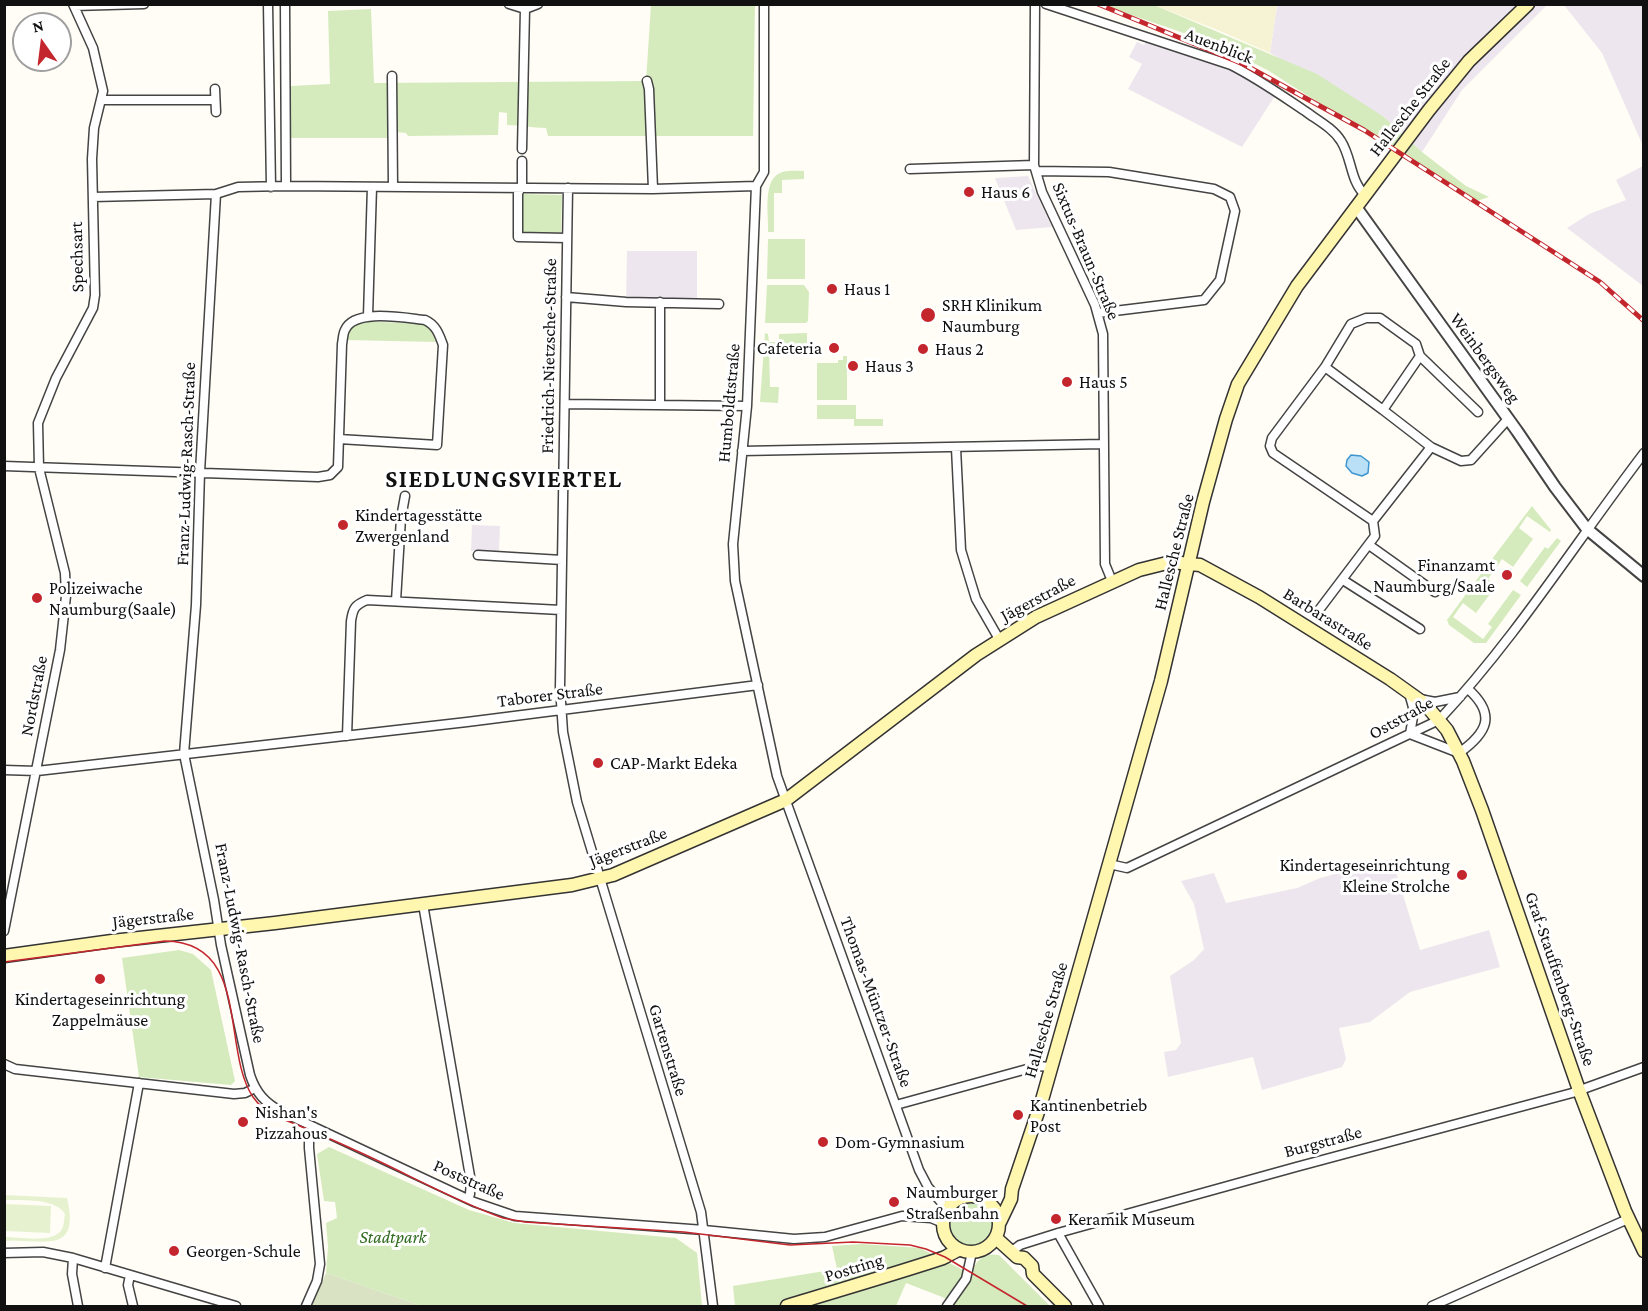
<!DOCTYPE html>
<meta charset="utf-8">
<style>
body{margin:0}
#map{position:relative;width:1648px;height:1311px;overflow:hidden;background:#fffdf5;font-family:"Crimson Pro",serif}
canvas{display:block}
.frame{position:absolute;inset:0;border:6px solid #111;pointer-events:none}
.north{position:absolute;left:12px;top:12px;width:60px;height:60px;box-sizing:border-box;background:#fff;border:2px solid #a0a0a0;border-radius:50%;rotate:346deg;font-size:16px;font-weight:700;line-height:24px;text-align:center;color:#111}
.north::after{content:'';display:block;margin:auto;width:21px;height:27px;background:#c4262e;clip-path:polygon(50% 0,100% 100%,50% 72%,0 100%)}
</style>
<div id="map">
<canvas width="1648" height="1311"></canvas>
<div class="frame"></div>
<div class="north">N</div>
</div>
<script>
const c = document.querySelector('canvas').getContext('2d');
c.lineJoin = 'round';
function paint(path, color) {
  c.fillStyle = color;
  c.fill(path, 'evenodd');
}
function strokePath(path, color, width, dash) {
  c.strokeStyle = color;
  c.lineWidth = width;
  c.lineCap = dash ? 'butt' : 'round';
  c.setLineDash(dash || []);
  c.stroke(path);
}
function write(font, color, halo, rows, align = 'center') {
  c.font = font + ' "Crimson Pro",serif';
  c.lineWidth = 6;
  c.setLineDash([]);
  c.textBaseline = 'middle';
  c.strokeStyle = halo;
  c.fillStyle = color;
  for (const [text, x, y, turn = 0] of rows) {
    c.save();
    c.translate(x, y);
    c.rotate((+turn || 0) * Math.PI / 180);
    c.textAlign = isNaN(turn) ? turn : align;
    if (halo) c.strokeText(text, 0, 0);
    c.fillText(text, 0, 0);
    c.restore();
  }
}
const industrial = new Path2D(`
 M1277,5H1547L1462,90L1422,152L1384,117L1270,53Z
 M1564,5H1643V146L1602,53Z
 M1147,40L1240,74L1275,96L1242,147L1128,89L1142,64L1129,57L1137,42L1144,45Z
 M1643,166V286L1567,228L1589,214L1626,200L1616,180Z
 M1028,176L1052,227L1016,230L995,178Z
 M627,251H697V303L626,302Z
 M472,525L500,526L499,551H471Z
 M1392,859L1420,950L1489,930L1500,967L1410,992L1370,1022L1339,1028L1346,1059L1342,1067L1262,1090L1253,1057L1168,1077L1164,1052L1176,1050L1181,1043L1170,976L1194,960L1204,949L1194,904L1181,881L1214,873L1226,903L1297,888L1320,878Z`);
const farmland = new Path2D(`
 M1154,5H1277L1270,53L1220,31Z`);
const green = new Path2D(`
 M651,5H755L753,136H548L546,128C532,128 520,125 507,125V113L499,112L498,135L408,136L406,133L396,132L389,138H291V86L330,84L328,11L371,9L374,83L646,81Z
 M1101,5H1154L1317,74L1384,117L1422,152L1466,186L1489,197L1474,202L1269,71C1216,42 1158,24 1101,5Z
 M804,171V179L782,180V193H774V232H768C769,216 762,181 780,173C787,170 796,171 804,171Z
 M522,194L562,195L561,236L521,235Z
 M768,239H805V279H767Z
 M767,285H804L809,292L808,321L806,323H765Z
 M360,321L424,324C434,328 437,332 437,342L346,340L349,329Z
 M765,333L768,334L769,342H779V334L807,333V348L769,349L770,387H779L778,403L760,402Z
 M843,356H847V400H817V363H838V360H843Z
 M817,405H856V419H883V426H854V419H817Z
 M1532,506L1551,530L1550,532L1527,516L1519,528L1533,539L1513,567L1502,559L1496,568L1489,563Z
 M1557,538L1561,541L1527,587L1520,581L1545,547L1548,549Z
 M1486,567L1493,572L1488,579L1496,586L1476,613L1463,603L1453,617L1483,639L1492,627L1488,624L1513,590L1521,595L1486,643H1474L1449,625L1447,620Z
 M179,950L193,954L211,970L235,1081L231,1085L139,1077L122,958Z
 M329,1147L469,1210L514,1223L676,1238L697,1253L702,1306H422L326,1273L328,1247L326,1223L337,1218L335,1202L324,1201L317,1154Z
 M948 1224a23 23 0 1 1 46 0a23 23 0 1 1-46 0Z
 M861,1244L920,1248L971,1274C975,1261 984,1252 999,1255L1050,1306H953L955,1302L906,1283L896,1306H735L733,1286L837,1269L832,1246Z`);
const cemetery = new Path2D(`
 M326,1273L422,1306H312Z`);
const pitch = new Path2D(`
 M5,1195L67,1198C81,1257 41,1238 5,1241V1237C19,1237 54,1244 62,1229C64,1225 64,1219 65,1214C56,1198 21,1200 5,1200Z
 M5,1204L51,1206L50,1233L5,1231Z`);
const water = new Path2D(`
 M1351,455L1361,456L1369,462L1368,473L1362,476L1352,473L1346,466L1347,460Z`);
const minor = new Path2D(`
 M268,4L271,187
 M285,4L286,186
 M509,4L525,9
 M764,4V172L756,186L747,406L733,544L735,581L777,776L919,1170L928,1187L947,1209
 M1035,4L1034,165L1042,192L1095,305L1103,334L1105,564L1112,581
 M1046,4L1231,65C1257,78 1281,95 1305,111C1317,120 1333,128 1341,141C1352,158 1350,181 1365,195
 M74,6L144,4
 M392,76L393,187
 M647,81L649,89L653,189
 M215,89L216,112
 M102,100H215
 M522,149L525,9L538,4
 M522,161V186L518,193V237L567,238
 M910,169L1034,165
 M1036,171L1109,172L1214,189L1230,197L1235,211L1220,280L1204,300L1098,313
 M568,188L560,687L563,732L577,802L701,1212L713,1306
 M216,194L200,472L196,605L184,754L214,900L221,945L250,1075C256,1093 265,1103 282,1112L474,1202L515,1216L704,1230L794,1239L825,1237L902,1216L931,1218L943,1223
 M93,197L216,194L238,187L286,186L653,189L756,186
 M566,297L626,302L719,304
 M660,302V405
 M368,316L372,187
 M1325,367L1383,410
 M565,404L747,406
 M1431,447L1461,461L1471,460L1508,419
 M956,448L961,550L976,599L999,639
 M742,451L1103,444
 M4,466L318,477L330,475L338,467L342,344C343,339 343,333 345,330C354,308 405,318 425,320C436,325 439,334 443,345L437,445L339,439
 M1373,521L1431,447L1383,410L1420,356
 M1369,545L1435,592
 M478,555L562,560
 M1343,580L1420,629
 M396,601L401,518L405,496
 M1319,610L1375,536L1373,521L1273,453L1270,446L1272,438L1325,367L1351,324L1366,318H1380L1416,344L1420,356L1478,412
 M1409,693L1414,711L1410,734L1459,753C1487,733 1497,715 1468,689
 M1420,699L1435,702L1460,697
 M347,736L351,621C353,608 355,605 367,600L561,610
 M4,770L37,771L467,722L758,685
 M1109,864L1127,868L1439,720C1516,638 1576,542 1644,453
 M423,904L471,1182L470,1194L468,1199
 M4,931L60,650L66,596L65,573L39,468L38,423L56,378L93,308L95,295L92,159L94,128L103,91L93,48L73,4
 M4,1064L15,1069L234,1094L245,1093L255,1088
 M896,1105L1038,1066L1050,1067
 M1058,1233L1099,1306
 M1012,1251L1020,1245L1058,1233L1296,1167L1572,1093L1644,1067
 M4,1253L43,1252L73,1258L236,1306
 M73,1258L72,1274L78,1306
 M105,1268L139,1083
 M130,1275L128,1285L133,1306
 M306,1306L317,1281L320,1264L309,1148V1138L314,1127
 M947,1306L966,1279L972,1252
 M1432,1306L1628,1219`);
const tertiary = new Path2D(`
 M1356,207L1517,431L1555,487L1587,529L1644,576`);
const secondary = new Path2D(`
 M4,956L112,941L275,923L572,885L613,875L786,800L976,655L1036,617L1139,570L1171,562L1200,565L1259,597L1390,679L1425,704L1447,730L1463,761L1482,810L1579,1090L1625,1211L1644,1251
 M943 1224a28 28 0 1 1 56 0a28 28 0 1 1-56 0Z
 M1000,1222L1011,1199L1012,1189L1042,1100L1161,681L1203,502L1226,419L1238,384L1297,286L1429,110L1469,61L1528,4
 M996,1238L1017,1257L1024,1258L1032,1266L1033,1274L1065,1306
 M787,1306C839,1290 891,1275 943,1258C948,1256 953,1252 959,1250`);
const tram = new Path2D(`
 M4,962L165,941C251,942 221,1050 253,1097C258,1104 265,1111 273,1115C279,1118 285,1120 290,1122C313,1131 335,1141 357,1151C406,1173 453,1200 503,1218L525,1222L684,1232L790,1245L853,1242L910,1245L926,1249L945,1257L1027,1306`);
const rail = new Path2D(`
 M1098,4L1243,64L1364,130L1600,282L1644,321`);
const markers = [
 [969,192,6,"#c4262e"],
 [832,289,6,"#c4262e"],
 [928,315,8,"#c4262e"],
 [834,348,6,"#c4262e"],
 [923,349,6,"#c4262e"],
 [853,366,6,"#c4262e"],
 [1067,382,6,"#c4262e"],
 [343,525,6,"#c4262e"],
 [1507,575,6,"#c4262e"],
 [37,598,6,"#c4262e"],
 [598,763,6,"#c4262e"],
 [1462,875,6,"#c4262e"],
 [100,979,6,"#c4262e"],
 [1018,1115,6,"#c4262e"],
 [243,1122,6,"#c4262e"],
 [823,1142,6,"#c4262e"],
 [894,1202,6,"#c4262e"],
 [1056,1219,6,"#c4262e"],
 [174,1251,6,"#c4262e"]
];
const streetNames = [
 ["Auenblick",1219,46,21],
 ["Hallesche Straße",1410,107,-52],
 ["Sixtus-Braun-Straße",1086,251,67],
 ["Spechsart",77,257,-91],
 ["Friedrich-Nietzsche-Straße",549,356,-89],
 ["Weinbergsweg",1485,358,54],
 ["Humboldtstraße",729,403,-85],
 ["Franz-Ludwig-Rasch-Straße",186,464,-88],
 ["Hallesche Straße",1174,552,-76],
 ["Jägerstraße",1038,598,-28],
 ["Barbarastraße",1328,619,32],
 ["Taborer Straße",550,695,-7],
 ["Nordstraße",34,696,-79],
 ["Oststraße",1401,718,-29],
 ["Jägerstraße",628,847,-21],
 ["Jägerstraße",153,918,-6],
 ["Franz-Ludwig-Rasch-Straße",240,943,79],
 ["Graf-Stauffenberg-Straße",1560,979,71],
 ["Thomas-Müntzer-Straße",876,1002,70],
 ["Hallesche Straße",1046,1020,-74],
 ["Gartenstraße",668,1050,73],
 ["Burgstraße",1323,1142,-15],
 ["Poststraße",469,1180,24],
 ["Postring",854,1268,-17]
];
const poiNames = [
 ["Haus 6",981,192],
 ["Haus 1",844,289],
 ["SRH Klinikum",942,305],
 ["Naumburg",942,326],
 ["Cafeteria",822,348,"right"],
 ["Haus 2",935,349],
 ["Haus 3",865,366],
 ["Haus 5",1079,382],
 ["Kindertagesstätte",355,515],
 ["Zwergenland",355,536],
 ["Finanzamt",1495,565,"right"],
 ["Naumburg/Saale",1495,586,"right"],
 ["Polizeiwache",49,588],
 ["Naumburg(Saale)",49,609],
 ["CAP-Markt Edeka",610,763],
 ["Kindertageseinrichtung",1450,865,"right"],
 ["Kleine Strolche",1450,886,"right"],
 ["Kindertageseinrichtung",100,999,"center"],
 ["Zappelmäuse",100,1020,"center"],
 ["Kantinenbetrieb",1030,1105],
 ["Post",1030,1126],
 ["Nishan's",255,1112],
 ["Pizzahous",255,1133],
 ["Dom-Gymnasium",835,1142],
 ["Naumburger",906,1192],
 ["Straßenbahn",906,1213],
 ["Keramik Museum",1068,1219],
 ["Georgen-Schule",186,1251]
];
const parkNames = [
 ["Stadtpark",393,1237]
];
const districtNames = [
 ["SIEDLUNGSVIERTEL",504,480]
];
paint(industrial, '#eee6ef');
paint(farmland, '#f6f3d4');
paint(green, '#d5ebbd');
paint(cemetery, '#d9e3c4');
paint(pitch, '#e6f2cf');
paint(water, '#b9e0f7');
strokePath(water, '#3f96cf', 1.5);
strokePath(minor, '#444', 11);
strokePath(tertiary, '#444', 14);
strokePath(secondary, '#333', 15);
strokePath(minor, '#fff', 8);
strokePath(tertiary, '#fff', 10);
strokePath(secondary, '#fff6b0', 12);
strokePath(tram, '#c4262e', 1.5);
strokePath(rail, '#c4262e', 5);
strokePath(rail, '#fff', 3, [9]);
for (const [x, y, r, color] of markers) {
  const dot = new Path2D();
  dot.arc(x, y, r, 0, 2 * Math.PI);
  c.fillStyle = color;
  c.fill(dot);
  strokePath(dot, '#fff', 2);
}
write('18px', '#111', '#fff', streetNames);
write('18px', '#111', '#fff', poiNames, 'left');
write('italic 18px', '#2f6b1f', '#fff', parkNames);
c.letterSpacing = '1.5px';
write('bold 24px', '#111', '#fff', districtNames);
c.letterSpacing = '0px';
</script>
